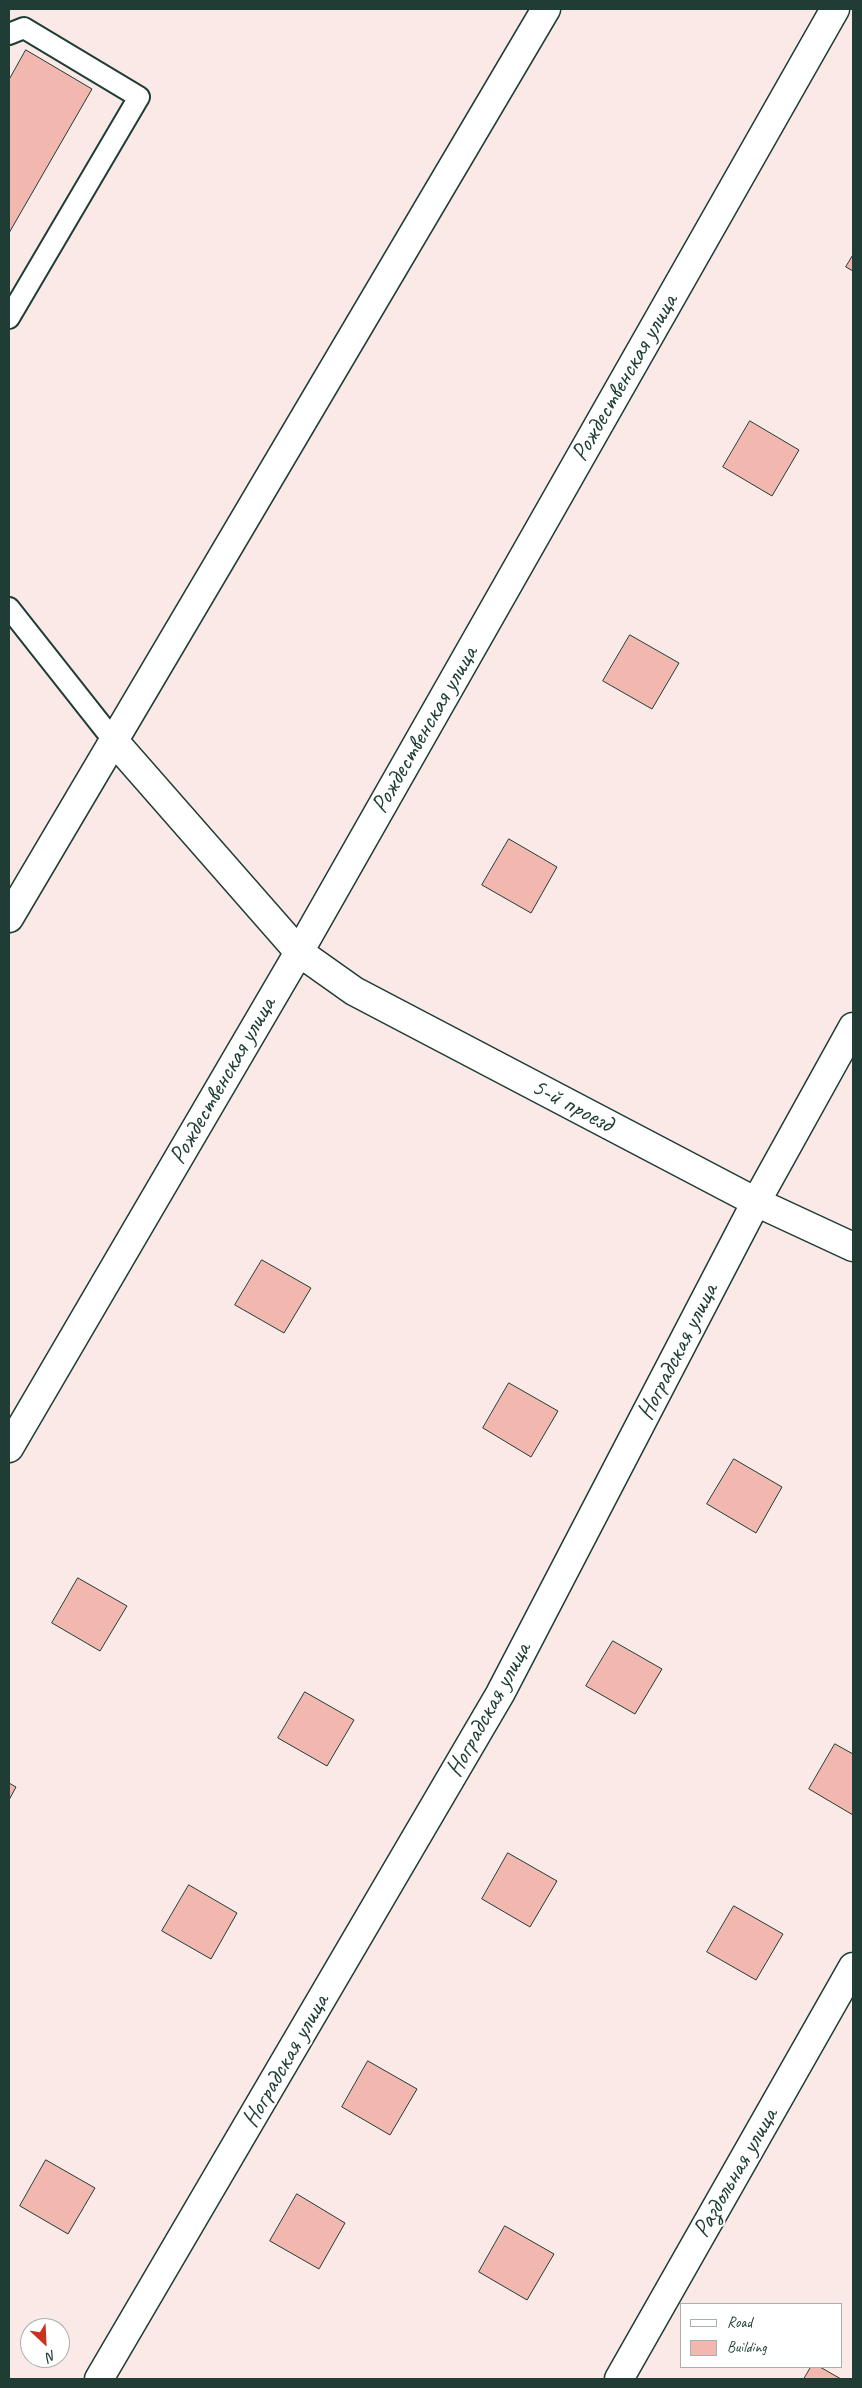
<!DOCTYPE html>
<meta charset="utf-8">
<style>
body{margin:0}
#map{position:relative;width:862px;height:2388px;overflow:hidden;background:#fbe9e7;font-family:Caveat,sans-serif}
canvas{display:block}
.frame{position:absolute;inset:0;border:10px solid #1f3d34;pointer-events:none}
.legend{position:absolute;left:680px;top:2303px;width:162px;height:65px;box-sizing:border-box;background:#fff;border:1px solid #a5b1ae;margin:0;padding:6px 9px;list-style:none;font-size:15px;color:#1f3d34}
.legend li{display:flex;align-items:center;gap:10px;height:25px}
.legend b{width:25px;border:1px solid #a5b1ae}
.north{position:absolute;left:20px;top:2318px;width:50px;height:50px;box-sizing:border-box;background:#fff;border:1px solid #a5b1ae;border-radius:50%;rotate:155deg;font-size:14px;font-weight:700;line-height:20px;text-align:center;color:#1f3d34}
.north::after{content:'';display:block;margin:auto;width:18px;height:22px;background:#c8321e;clip-path:polygon(50% 0,100% 100%,50% 72%,0 100%)}
</style>
<div id="map">
<canvas width="862" height="2388"></canvas>
<div class="frame"></div>
<ul class="legend">
<li><b style="height:6px;background:#fff"></b>Road</li>
<li><b style="height:14px;background:#f2b7af"></b>Building</li>
</ul>
<div class="north">N</div>
</div>
<script>
const c = document.querySelector('canvas').getContext('2d');
c.lineJoin = 'round';
function paint(path, color) {
  c.fillStyle = color;
  c.fill(path, 'evenodd');
}
function strokePath(path, color, width, dash) {
  c.strokeStyle = color;
  c.lineWidth = width;
  c.lineCap = dash ? 'butt' : 'round';
  c.setLineDash(dash || []);
  c.stroke(path);
}
function write(font, color, halo, rows, align = 'center') {
  c.font = font + ' Caveat,sans-serif';
  c.lineWidth = 4;
  c.setLineDash([]);
  c.textBaseline = 'middle';
  c.strokeStyle = halo;
  c.fillStyle = color;
  for (const [text, x, y, turn = 0] of rows) {
    c.save();
    c.translate(x, y);
    c.rotate((+turn || 0) * Math.PI / 180);
    c.textAlign = isNaN(turn) ? turn : align;
    if (halo) c.strokeText(text, 0, 0);
    c.fillText(text, 0, 0);
    c.restore();
  }
}
const building = new Path2D(`
 M26,50L92,89L9,233V80Z
 M853,255V271L846,267Z
 M750,421L799,450L772,496L723,467Z
 M630,635L679,663L652,709L603,681Z
 M509,839L557,867L531,913L482,885Z
 M262,1260L311,1288L284,1333L235,1305Z
 M509,1383L558,1411L531,1457L483,1428Z
 M734,1459L782,1487L756,1533L707,1504Z
 M78,1578L127,1606L100,1651L52,1623Z
 M613,1641L662,1669L635,1714L586,1686Z
 M305,1692L354,1720L327,1766L278,1738Z
 M835,1744L853,1754V1815L809,1789Z
 M9,1783L16,1787L9,1800Z
 M508,1853L557,1881L530,1927L482,1899Z
 M189,1885L237,1913L211,1959L162,1931Z
 M734,1906L783,1934L756,1980L707,1952Z
 M368,2061L417,2089L390,2135L342,2107Z
 M46,2160L95,2188L68,2234L20,2206Z
 M297,2194L345,2223L319,2269L270,2241Z
 M505,2226L554,2254L527,2300L479,2272Z
 M811,2367H820L841,2379H804Z`);
const lane = new Path2D(`
 M9,34L24,28L139,97L9,318
 M9,608L114,741`);
const street = new Path2D(`
 M114,741L299,952L354,991L756,1202L853,1247
 M9,918L546,9
 M9,1448L299,952L835,9
 M99,2379L500,1694L756,1202L853,1027
 M619,2379L853,1967`);
const streetNames = [
 ["Рождественская улица",625,378,-60],
 ["Рождественская улица",425,730,-60],
 ["Рождественская улица",223,1081,-60],
 ["5-й проезд",572,1106,28],
 ["Ноградская улица",678,1352,-63],
 ["Ноградская улица",489,1710,-61],
 ["Ноградская улица",286,2061,-60],
 ["Раздольная улица",736,2173,-60]
];
paint(building, '#f2b7af');
strokePath(building, '#1f3d34', 1);
strokePath(lane, '#1f3d34', 24);
strokePath(street, '#1f3d34', 31);
strokePath(lane, '#fff', 20);
strokePath(street, '#fff', 28);
write('25px', '#1f3d34', '#fff', streetNames);
</script>
